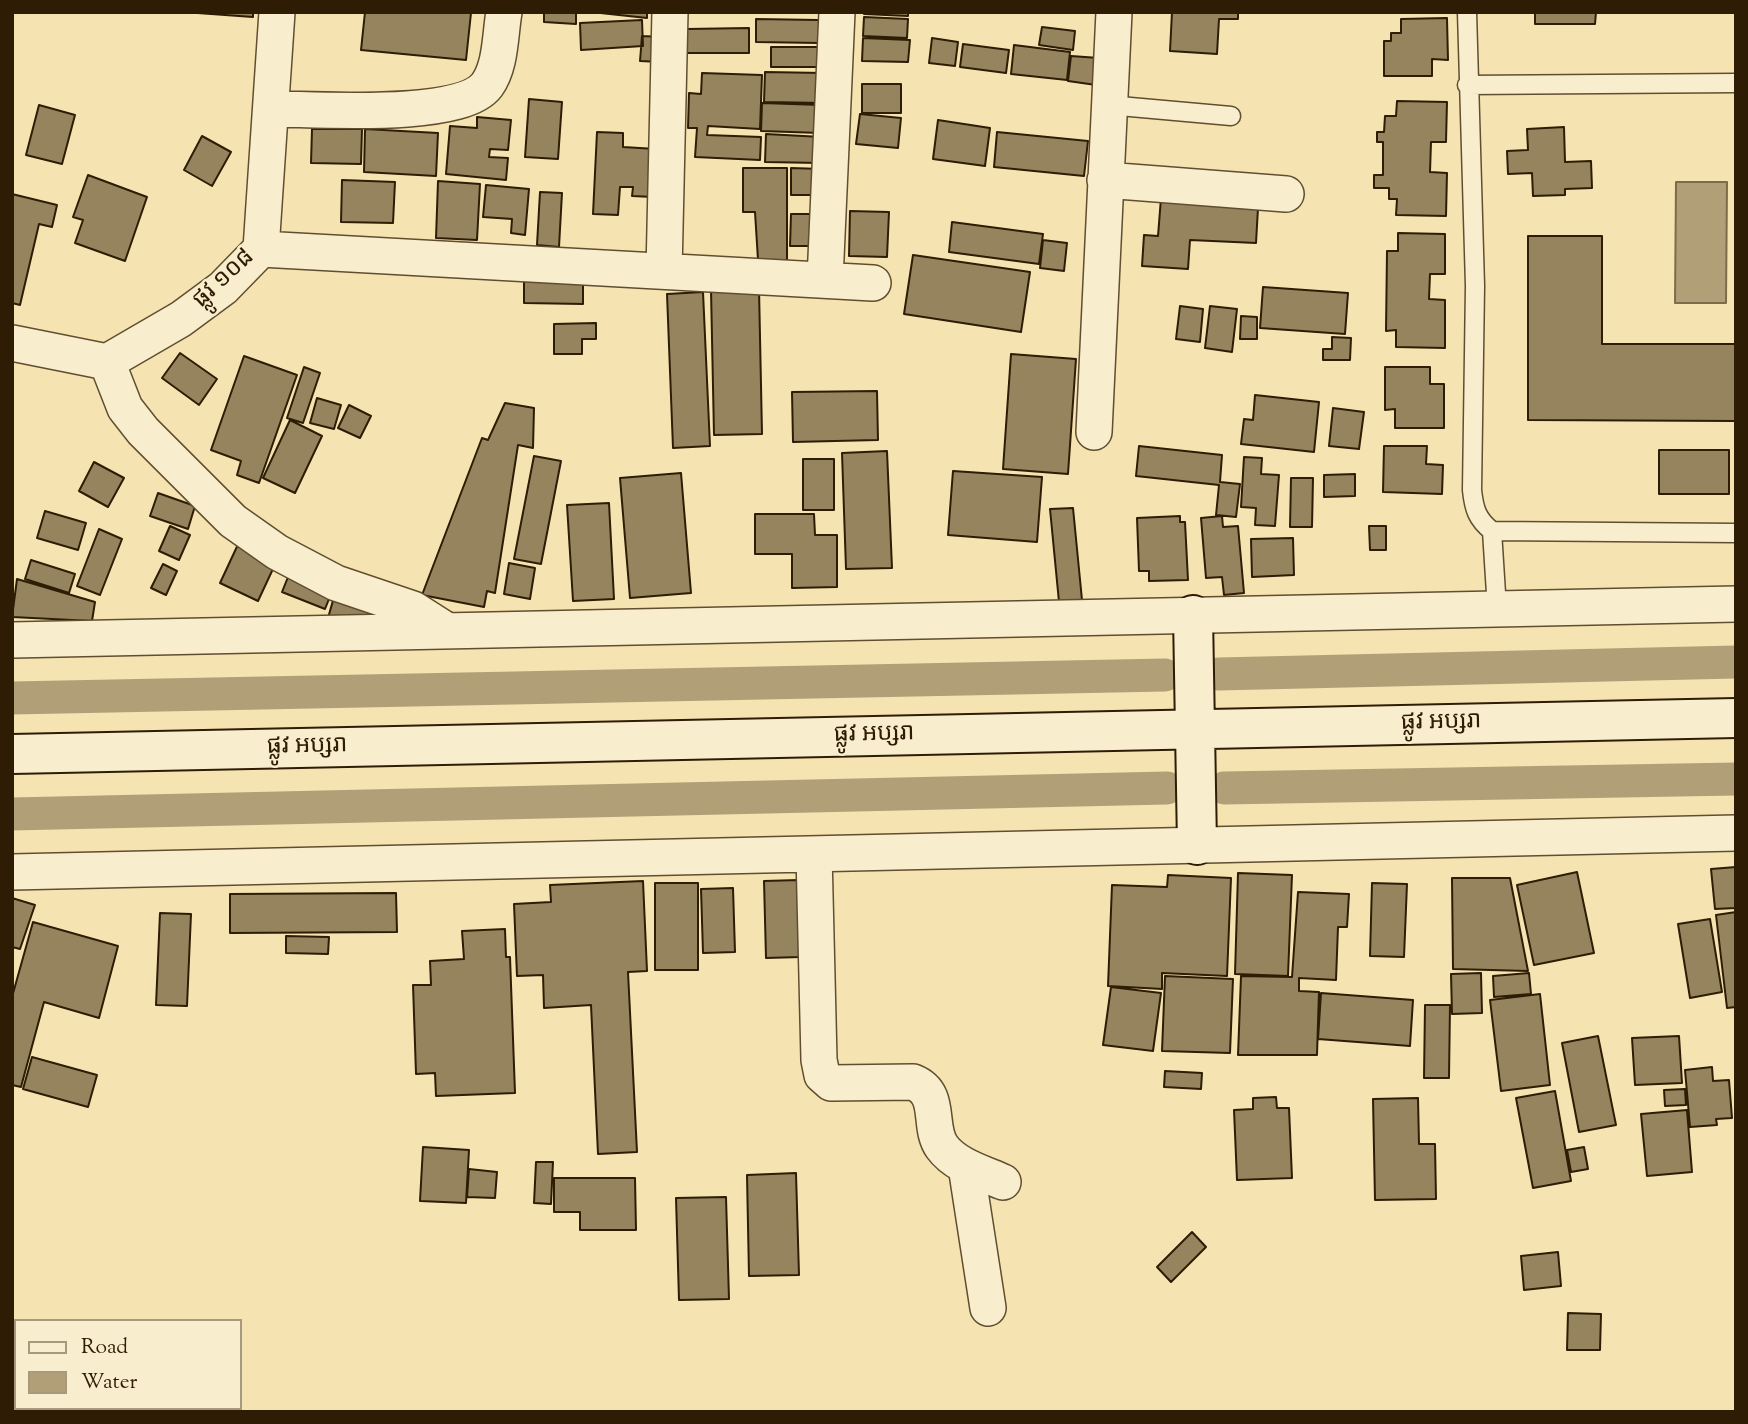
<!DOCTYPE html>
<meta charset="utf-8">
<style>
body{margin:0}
#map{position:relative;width:1748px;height:1424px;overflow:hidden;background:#f5e4b2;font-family:"Sorts Mill Goudy",serif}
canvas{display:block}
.frame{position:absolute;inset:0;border:14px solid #2e1c04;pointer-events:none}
.legend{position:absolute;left:14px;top:1319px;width:228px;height:91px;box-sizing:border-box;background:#f8edcd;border:2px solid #a7997d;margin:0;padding:9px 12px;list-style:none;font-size:21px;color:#2e1c04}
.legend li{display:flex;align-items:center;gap:14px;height:35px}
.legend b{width:35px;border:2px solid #a7997d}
</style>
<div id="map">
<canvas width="1748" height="1424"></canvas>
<div class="frame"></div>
<ul class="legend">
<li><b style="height:9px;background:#f8edcd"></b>Road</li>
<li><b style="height:19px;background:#b1a077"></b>Water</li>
</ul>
</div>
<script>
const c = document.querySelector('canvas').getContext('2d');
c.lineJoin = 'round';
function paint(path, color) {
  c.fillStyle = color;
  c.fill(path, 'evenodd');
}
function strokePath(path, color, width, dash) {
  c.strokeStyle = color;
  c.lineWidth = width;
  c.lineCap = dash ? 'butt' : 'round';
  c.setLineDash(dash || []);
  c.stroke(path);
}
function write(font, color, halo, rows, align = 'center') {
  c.font = font + ' "Sorts Mill Goudy","Noto Sans Khmer",serif';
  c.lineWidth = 5;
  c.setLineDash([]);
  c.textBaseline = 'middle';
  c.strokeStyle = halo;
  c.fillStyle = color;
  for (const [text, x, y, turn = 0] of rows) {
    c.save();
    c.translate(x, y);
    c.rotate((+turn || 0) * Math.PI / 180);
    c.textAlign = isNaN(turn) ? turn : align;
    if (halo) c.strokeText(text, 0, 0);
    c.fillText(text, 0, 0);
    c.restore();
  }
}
const water = new Path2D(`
 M1676,182H1727L1726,303H1675Z`);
const canal = new Path2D(`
 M1218,674L1736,662
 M12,698L1165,675
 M1224,788L1736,779
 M12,814L1167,788`);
const building = new Path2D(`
 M183,12H253V17Z
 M365,12L471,13L466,60L361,50Z
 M544,12H576V24L544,22Z
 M591,12H647V18Z
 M864,12H908V16L864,14Z
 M1172,12H1238V19H1219L1217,54L1170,51Z
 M1535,12H1596L1595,24H1535Z
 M864,17L908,19L907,38L863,36Z
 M1447,18L1448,60L1432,59V76H1384V41H1391V33H1401V19Z
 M756,19L818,20L830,19L819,43L756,42Z
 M642,20L643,46L581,50L580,23Z
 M1042,27L1075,31L1073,50L1039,45Z
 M749,28V53H687V29Z
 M642,36L663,37L661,62L640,61Z
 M863,38L910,40L908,62L862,61Z
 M932,38L958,42L955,66L929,63Z
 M963,44L1009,50L1006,73L960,67Z
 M1014,45L1070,52L1067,80L1011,74Z
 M771,47H830L829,67H771Z
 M1071,56L1099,58L1096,85L1068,81Z
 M765,72L824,73V103L764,102Z
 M702,73L762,75L760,129L708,126L707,135L761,137L760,160L695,157L697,128H688L689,93L701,94Z
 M862,84H901V113H862Z
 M529,99L562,102L558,159L525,157Z
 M1397,101L1447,102L1446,142H1431L1430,172L1447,173L1446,216L1396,215L1397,199H1389V188H1374V175H1383V142H1377V132H1384L1385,116H1396Z
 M762,103L822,105L820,133L761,131Z
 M39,105L75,115L62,164L26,155Z
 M860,114L901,118L898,148L856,144Z
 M477,117L511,120L508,150L490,149L489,157L508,158L506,180L446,174L450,126L477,128Z
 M938,120L990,128L985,166L933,159Z
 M1564,127L1565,162L1591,161L1592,188L1565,189V195L1533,196L1532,173L1508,174L1507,151L1528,150L1527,129Z
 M312,129H362L361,164L311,163Z
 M365,129L438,133L436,176L364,172Z
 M597,132L623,133V147L656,149L653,197L632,196L633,187H620L618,215L593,214Z
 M997,132L1088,141L1084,176L994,167Z
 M766,134L822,137L820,163L765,162Z
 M202,136L231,152L212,186L184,170Z
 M743,168H787V260H758L755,212H743Z
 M791,168L822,169L821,195H791Z
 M88,175L147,197L125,261L75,243L83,220L73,217Z
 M342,180L395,182L393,223L341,222Z
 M438,181L480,184L477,240L436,238Z
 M486,185L529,189L525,235L511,233L512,219L483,217Z
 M540,192L562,193L559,247L537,245Z
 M12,194L57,205L52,227L39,224L20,305L12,303Z
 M1161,198L1258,208L1256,243L1190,240L1188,269L1142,266L1144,235L1158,236Z
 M850,211L889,212L887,257L849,256Z
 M791,214H823V246H790Z
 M952,222L1043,234L1039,264L949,252Z
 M1398,233L1445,234V274H1430L1429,299L1445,300V348L1396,347V330L1386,331L1387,251H1398Z
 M1528,236H1602V344H1736V421L1528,420Z
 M1043,240L1067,243L1064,271L1040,268Z
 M913,255L1030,272L1021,332L904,314Z
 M524,276L583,277V304L524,303Z
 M1263,287L1348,293L1345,334L1260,328Z
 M759,288L762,434L714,435L711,290Z
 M703,292L710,446L673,448L667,294Z
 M1180,306L1203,309L1200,342L1176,339Z
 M1210,306L1237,309L1232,352L1205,348Z
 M1241,316L1257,317V339H1240Z
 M596,323V339H582V354H554V324Z
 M1332,337L1351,338L1350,360H1323V349H1332Z
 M180,353L217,379L199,405L162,378Z
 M1011,354L1076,359L1068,474L1003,469Z
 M244,356L297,375L259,483L237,475L241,461L211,450Z
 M304,367L320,373L303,423L287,418Z
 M1385,367H1430V384H1444V428H1395V409L1385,410Z
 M877,391L878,440L793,442L792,392Z
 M1255,395L1319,402L1314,452L1241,444L1244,419L1253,420Z
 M317,398L341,405L334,429L310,423Z
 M505,403L534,408L533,448L518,445L495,593L487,591L484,607L422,595L482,438L488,440Z
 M349,405L371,416L360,438L338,428Z
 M1333,408L1364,412L1359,449L1329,446Z
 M290,420L322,436L295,493L263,478Z
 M1139,446L1222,455L1220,482L1240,484L1236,517L1216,515L1219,485L1136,476Z
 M1384,446H1427L1426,464L1443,465L1442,494L1383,492Z
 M1659,450H1729V494H1659Z
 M887,451L892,568L846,569L842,453Z
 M534,456L561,461L541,564L514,559Z
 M1244,457L1262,458L1261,474L1279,475L1275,526L1255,525L1256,508L1241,507Z
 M803,459H834V510H803Z
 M94,462L124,478L108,507L79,491Z
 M953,471L1042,477L1037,542L948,535Z
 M681,473L691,593L630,598L620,478Z
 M1355,474V496L1324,497V475Z
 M1291,478H1313L1312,527H1290Z
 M158,493L195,506L188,529L150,516Z
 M609,503L614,599L573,601L567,505Z
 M1073,508L1082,600L1059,602L1050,509Z
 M45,511L86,523L78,550L37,538Z
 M755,514H814L815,535H837V587L792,588V554H755Z
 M1180,516V522H1185L1188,580L1149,581V571H1139L1137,518Z
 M1222,516L1223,527L1238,526L1244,593L1224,595L1222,577L1206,578L1201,518Z
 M170,526L190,535L179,560L159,551Z
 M1369,526H1386V550H1370Z
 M99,529L122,539L100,595L77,586Z
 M241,538L279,556L258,601L220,583Z
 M1293,538L1294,575L1252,577L1251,539Z
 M31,560L75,574L69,593L25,579Z
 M509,563L535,568L530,599L504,594Z
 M163,564L177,571L166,595L151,588Z
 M290,572L333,589L325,609L282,592Z
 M17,579L95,602L92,621L12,617Z
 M336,590L385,612V624L326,625Z
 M1736,867V908L1715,909L1711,869Z
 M1577,872L1594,953L1534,965L1517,885Z
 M1238,873L1292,875L1288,976L1235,974Z
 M1168,875L1231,878L1227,976L1162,973V989L1108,986L1112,885L1167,887Z
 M1452,878H1510L1528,971L1453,969Z
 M799,880L801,957L766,958L764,881Z
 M643,881L647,971L628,972L637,1152L598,1154L591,1005L544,1008L543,975L517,976L514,904L551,902L550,885Z
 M655,883H698V970H655Z
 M1372,883L1407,884L1404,957L1370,956Z
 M733,888L735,952L703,953L701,889Z
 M1298,892L1349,894L1347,927H1338L1336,980L1299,978V991L1319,992L1317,1055H1238L1241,976L1292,977Z
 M396,893L397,932L230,933V894Z
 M12,898L35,905L20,949L12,947Z
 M1736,912V1007L1727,1008L1716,915Z
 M160,913L191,914L187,1006L156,1005Z
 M1710,919L1722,992L1690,998L1678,924Z
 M33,922L118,946L99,1018L44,1002L21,1087L12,1085V997Z
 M505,929L506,957H510L515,1093L436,1096L435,1073L416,1074L413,985H431L430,961L464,959L462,931Z
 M286,936L329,937L328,954L286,953Z
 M1481,973L1482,1013L1452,1014L1451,974Z
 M1529,973L1531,994L1494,997L1493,976Z
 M1165,976L1233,979L1230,1053L1162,1051Z
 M1111,987L1161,993L1153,1051L1103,1045Z
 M1321,993L1413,1000L1410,1046L1318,1039Z
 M1540,994L1550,1085L1501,1091L1490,1000Z
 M1425,1005H1450L1449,1078H1424Z
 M1598,1036L1616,1125L1579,1132L1562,1043Z
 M1679,1036L1682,1083L1635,1085L1632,1038Z
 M32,1057L97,1075L88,1107L23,1089Z
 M1712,1067L1713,1081L1729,1080L1732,1118L1716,1119L1717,1125L1690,1127L1685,1070Z
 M1165,1071L1202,1073L1201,1089L1164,1087Z
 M1685,1089L1686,1105L1665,1106L1664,1090Z
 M1555,1091L1571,1181L1533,1188L1516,1098Z
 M1276,1097L1277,1108H1289L1292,1178L1237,1180L1234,1110L1253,1109V1098Z
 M1418,1098L1419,1144H1435L1436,1199L1375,1200L1373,1099Z
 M1687,1110L1692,1172L1647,1176L1641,1114Z
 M423,1147L469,1150L466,1203L420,1201Z
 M1584,1147L1588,1169L1571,1172L1567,1150Z
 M536,1162H553L551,1204L534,1203Z
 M469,1169L497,1172L495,1198L467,1197Z
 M796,1173L799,1275L749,1276L747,1175Z
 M554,1178H635L636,1230H580V1212H554Z
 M726,1197L729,1299L679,1300L676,1198Z
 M1192,1232L1206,1247L1171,1282L1157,1267Z
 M1558,1252L1561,1286L1524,1290L1521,1256Z
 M1568,1313L1601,1314L1600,1350H1567Z`);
const service = new Path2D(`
 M1467,12L1475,286L1472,490C1474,509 1477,519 1492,531L1736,533
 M1467,85L1736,83
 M1108,105L1231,116
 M1492,531L1497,609`);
const minor = new Path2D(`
 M271,109C316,109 461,120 487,85C501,66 500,35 504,12
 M1105,180L1286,194
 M261,249L873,283
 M664,271L670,12
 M825,280L837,12
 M12,343L107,362L181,319L223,288L261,249L277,12
 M107,362L125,408L143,431L233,521L277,552L336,583L413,609L446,630
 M1094,432L1114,12
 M12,640L1736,604
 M814,854L819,1060L822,1075L831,1083L913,1082C943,1094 927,1126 942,1147C956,1166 983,1173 1003,1182
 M12,872L1736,833
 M966,1166L988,1308`);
const secondary = new Path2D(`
 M1193,615L1197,845
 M12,754L1736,718`);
const streetNames = [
 ["ផ្លូវ ១០៨",225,280,-43],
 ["ផ្លូវ អប្សរា",1441,724,-1],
 ["ផ្លូវ អប្សរា",874,736,-1],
 ["ផ្លូវ អប្សរា",307,748,-1]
];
paint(water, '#b1a077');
strokePath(water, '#7d6b49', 2);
strokePath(canal, '#b1a077', 33);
paint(building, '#95845e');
strokePath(building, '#2e1c04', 2);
strokePath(service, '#604e30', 21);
strokePath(minor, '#604e30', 38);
strokePath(secondary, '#2e1c04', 42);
strokePath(service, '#f8edcd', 18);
strokePath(minor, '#f8edcd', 35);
strokePath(secondary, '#f8edcd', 38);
write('24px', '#2e1c04', '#f8edcd', streetNames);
</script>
